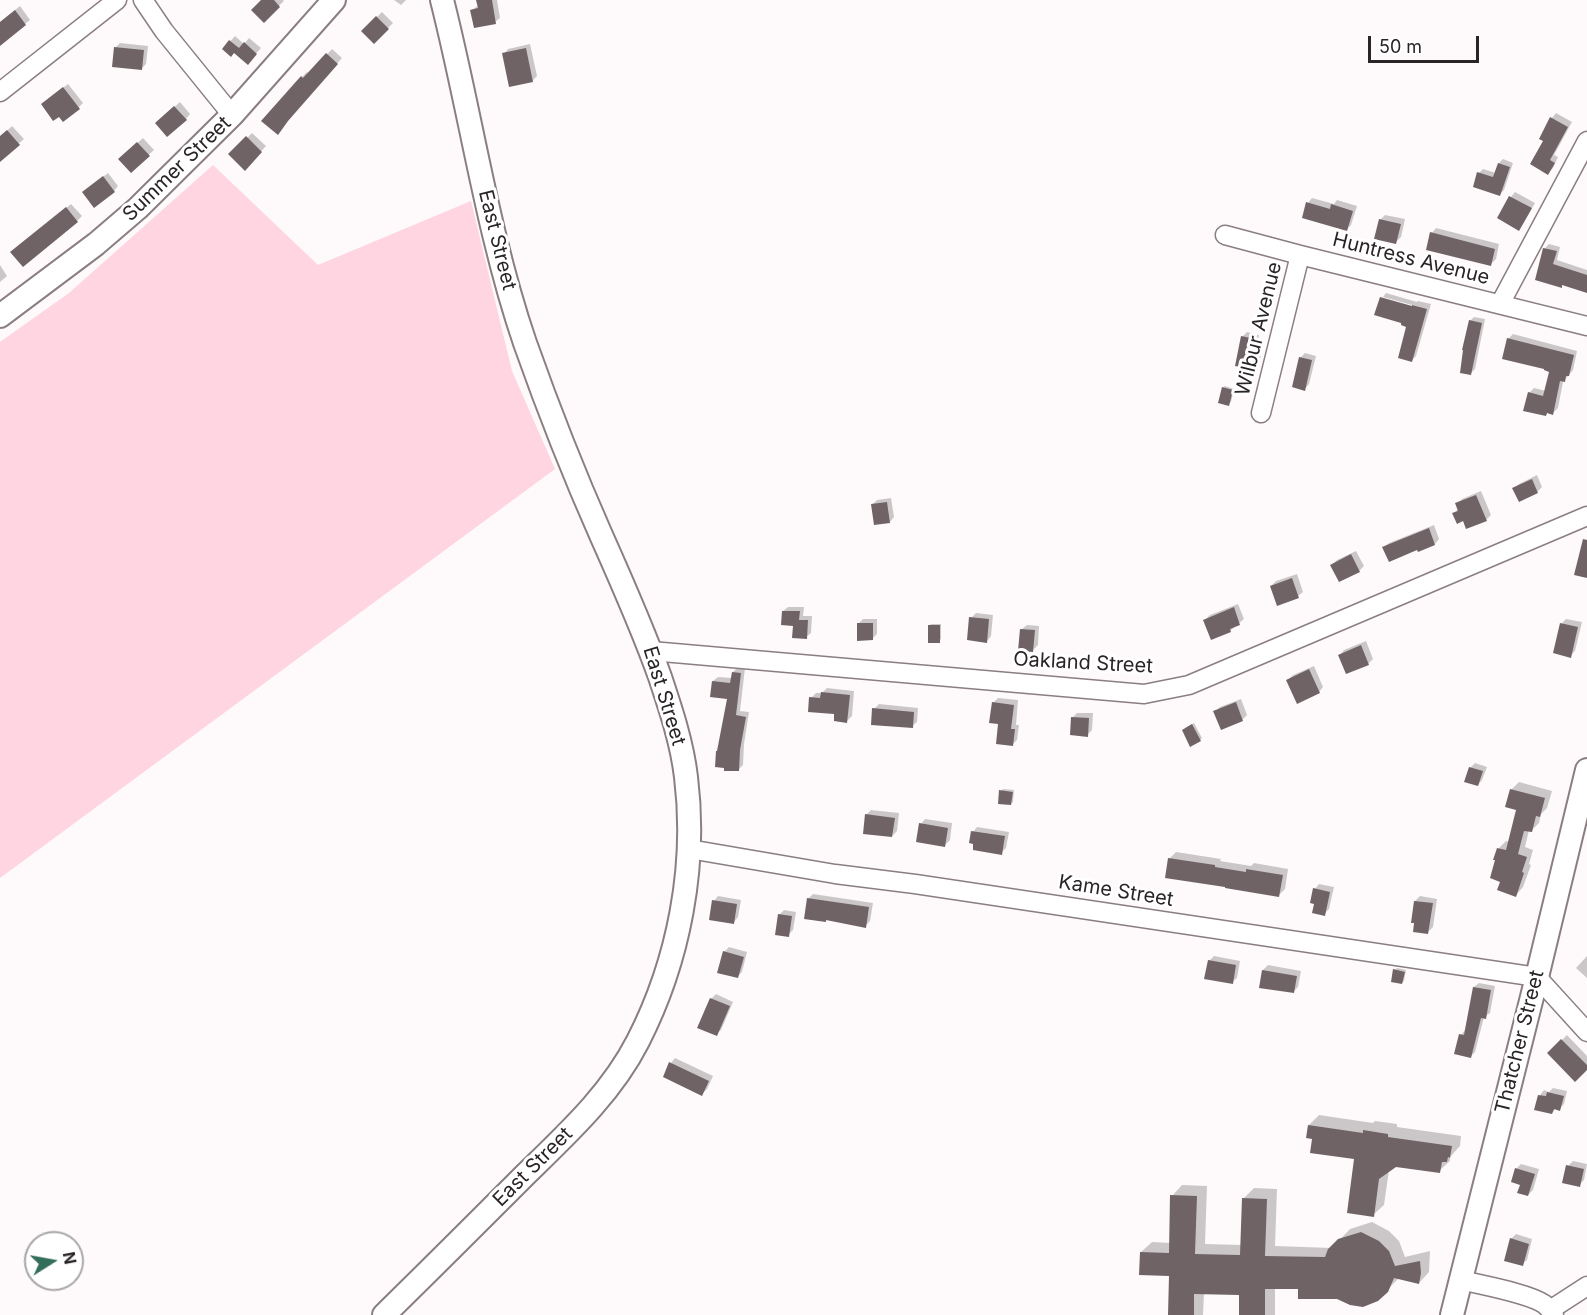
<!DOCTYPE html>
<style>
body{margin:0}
#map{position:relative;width:1587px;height:1315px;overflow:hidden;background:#fef9fa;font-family:Inter,sans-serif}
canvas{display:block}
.north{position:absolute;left:24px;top:1231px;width:60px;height:60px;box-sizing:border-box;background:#fff;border:2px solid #a9a7a8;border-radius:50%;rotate:79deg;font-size:16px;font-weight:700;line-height:24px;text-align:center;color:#292425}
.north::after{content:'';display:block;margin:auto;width:21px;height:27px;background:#326e59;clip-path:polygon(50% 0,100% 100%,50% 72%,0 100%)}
.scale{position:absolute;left:1368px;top:36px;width:111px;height:27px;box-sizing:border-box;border:3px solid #292425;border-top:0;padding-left:8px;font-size:18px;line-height:21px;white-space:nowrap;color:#292425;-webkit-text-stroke:4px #fff;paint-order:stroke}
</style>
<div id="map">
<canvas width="1587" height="1315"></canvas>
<div class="north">N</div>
<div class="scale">50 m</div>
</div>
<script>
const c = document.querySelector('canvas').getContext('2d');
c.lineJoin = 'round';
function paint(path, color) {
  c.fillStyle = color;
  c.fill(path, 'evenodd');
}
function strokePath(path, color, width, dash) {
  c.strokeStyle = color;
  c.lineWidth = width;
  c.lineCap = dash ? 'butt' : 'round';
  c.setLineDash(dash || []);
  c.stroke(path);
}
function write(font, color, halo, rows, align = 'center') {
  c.font = font + ' Inter,sans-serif';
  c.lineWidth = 6;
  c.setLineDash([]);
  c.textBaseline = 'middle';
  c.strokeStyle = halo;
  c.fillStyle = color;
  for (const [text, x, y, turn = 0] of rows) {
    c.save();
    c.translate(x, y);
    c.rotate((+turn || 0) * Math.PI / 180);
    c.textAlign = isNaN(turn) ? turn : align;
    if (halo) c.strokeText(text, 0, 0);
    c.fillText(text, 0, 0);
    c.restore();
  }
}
const green = new Path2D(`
 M213,165L318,265L471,201L512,371L555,469L0,878V342L69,293Z`);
const shadow = new Path2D(`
 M263,0H283L284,1L264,20Z
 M394,0H406L401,5Z
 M478,0H497L500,18L495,22L472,10L479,5Z
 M20,6L30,20L4,41L0,35V22Z
 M382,12L393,23L374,42L363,31Z
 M235,36L244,44L249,38L261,48L252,58L224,48Z
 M120,43L148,46L146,64L141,69L115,48Z
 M530,44L537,76L532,81L504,54L508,49Z
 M332,49L342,58L292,114L264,121L302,77L307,72L309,74Z
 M68,84L83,103L79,107L47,100Z
 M180,102L190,114L186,119L162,118Z
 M1556,113L1572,122L1554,155L1558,157L1553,168L1548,173L1545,140L1552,118Z
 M12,126L24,139L0,160V137Z
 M252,133L266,146L245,169L231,154Z
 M143,138L154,150L131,171L120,159Z
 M1503,159L1513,163L1504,190L1500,194L1479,173L1483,169L1496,173L1499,163Z
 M108,173L118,186L114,191L89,188Z
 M1515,192L1535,203L1523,224L1519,229L1511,197Z
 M1312,198L1334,204L1337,200L1357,206L1351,225L1347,229L1308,203Z
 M71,204L82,216L77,221L17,247Z
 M1385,215L1405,219L1401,237L1396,242L1380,220Z
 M1436,228L1499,244L1496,259L1491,264L1432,233Z
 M1549,244L1560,247L1557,260L1587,270V291L1563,284L1561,286L1544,249Z
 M0,265L7,276L0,282Z
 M1386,293L1417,302L1418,301L1431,304L1416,356L1412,360L1399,357L1408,325L1403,324V322L1376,314L1382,297V300L1419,310V307L1383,297Z
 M1474,317L1485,319L1475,369L1471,373L1470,321Z
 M1247,332L1259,335L1256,349L1262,350L1259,364L1254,369L1242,337Z
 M1513,334L1577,351L1573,370L1563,382L1558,408L1553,413L1548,412L1546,414L1529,393L1534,388L1546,391L1551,371L1508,339Z
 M1305,353L1316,356L1309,384L1305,389L1300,358Z
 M1225,386L1234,389L1231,402L1229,404L1223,388Z
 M1537,475L1542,487L1537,492L1520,500L1514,488L1519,484Z
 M1481,491L1491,515L1486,520L1464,519L1454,513L1459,508L1457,504L1462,499Z
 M891,498L894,517L890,522L872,505L877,500Z
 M1434,525L1439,539L1435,544L1419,550L1418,548L1384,547L1389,543Z
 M1356,551L1364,566L1359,571L1332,565L1337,560Z
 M1297,574L1303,592L1298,596L1271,586L1276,581Z
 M1238,604L1244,619L1231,630L1212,638L1205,620L1210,615Z
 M788,607H804L803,616H812L811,633L806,637L783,611Z
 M976,613L993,615L991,636L987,641L971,618Z
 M863,619H877V634L872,639L858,624Z
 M1566,619L1582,622L1575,651L1570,656L1562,623Z
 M931,624H941V639L939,641L929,626Z
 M1027,625L1039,626L1038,645L1033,650L1022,629Z
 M1366,641L1373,659L1368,664L1340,655L1344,650Z
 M1314,666L1323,687L1319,692L1288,680L1293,675Z
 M738,667L745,668L740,711L749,712L744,744L743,765L738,770L729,697L713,681L718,677L732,678L733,672Z
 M827,688L854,691L852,716L847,721L811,698L816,693H822Z
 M998,698L1018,700L1016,725H1019L1017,740L1013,744L1000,723L993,703Z
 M1241,699L1247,715L1242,720L1215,712L1220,707Z
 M879,704L918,708L917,722L912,726L874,709Z
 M1077,713H1093L1092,730L1087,735L1073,717Z
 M1194,723L1202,738L1200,740L1185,728Z
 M1475,763L1487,767L1482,780L1478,785L1470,768Z
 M1519,782L1552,791L1547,808L1541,814L1539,823L1531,831L1529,830L1525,847L1533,850L1529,864L1531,865L1523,887L1516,895L1502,881L1497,859H1495L1499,848L1506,841L1510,842L1518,809L1511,790Z
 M1003,789L1014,790L1013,802L1011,804L1001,791Z
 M871,810L899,813L897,831L892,836L866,815Z
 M925,819L952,823L950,840L945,845L921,824Z
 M977,827L1009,832L1006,848L1001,853L973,832Z
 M1176,852L1221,859L1220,861L1251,866L1254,863L1288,869L1285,889L1279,895L1169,859Z
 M1319,884L1334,887L1329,909L1324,914L1315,902V889Z
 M813,894L873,903L870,921L865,926L827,919L826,921L808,899Z
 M718,896L741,900L738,917L734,922L714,901Z
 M1420,896L1437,899L1433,927L1428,932L1415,901Z
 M784,910L796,912L793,930L788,935L779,915Z
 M729,947L747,952L742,972L737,977L724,952Z
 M1214,956L1240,961L1237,978L1232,982L1209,961Z
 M1587,956V978L1576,968Z
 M1268,965L1301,971L1298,987L1293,992L1261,986L1263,970Z
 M1397,968L1406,970L1404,981L1402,983L1395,970Z
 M1479,983L1495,986L1490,1013L1484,1017L1475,1052L1470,1057L1461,1035L1465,1030L1474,987Z
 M716,994L733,1002L721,1030L716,1034L711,999Z
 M1567,1035L1587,1056V1068L1549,1053Z
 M675,1058L713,1076L707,1089L702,1094L671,1063Z
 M1553,1088L1567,1091L1564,1104L1559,1109L1556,1108L1552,1113L1540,1095L1544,1090L1549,1092Z
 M1319,1115L1373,1123L1375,1121L1397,1124V1127L1461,1136L1460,1146L1450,1157V1161L1439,1171L1395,1165L1389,1170L1384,1205L1373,1215L1356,1158L1314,1137L1309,1125Z
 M1573,1161L1587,1164L1584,1180L1579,1185L1568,1166Z
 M1521,1164L1539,1169L1533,1190L1528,1195L1522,1184L1516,1169Z
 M1182,1185L1207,1186L1205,1244L1242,1245L1243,1199L1254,1188L1277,1189L1275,1246L1332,1248L1350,1229L1372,1222L1389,1231L1399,1241L1405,1257L1430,1251L1429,1272L1419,1283L1399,1278L1377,1300L1299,1288L1275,1287V1315H1240V1294L1204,1293L1203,1315H1169L1170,1275L1141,1252L1152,1242L1171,1243L1172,1196Z
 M1516,1234L1532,1239L1527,1260L1522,1264L1511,1239Z`);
const building = new Path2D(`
 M261,0H274L280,7L264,23L251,10Z
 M476,0H492L496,24L474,28L470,10L478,8Z
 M15,10L26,25L0,46V22Z
 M376,16L389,29L374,44L361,31Z
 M229,40L239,48L244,42L257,54L248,65L234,53L231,57L222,49Z
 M114,47L144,50L142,70L112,67Z
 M526,48L533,82L509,87L502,53Z
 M326,53L338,64L288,121L278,135L261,121L301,76L303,78Z
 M63,87L80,109L63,122L59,117L53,121L41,104Z
 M174,106L187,120L167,137L155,123Z
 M1550,117L1568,127L1550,160L1555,163L1548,175L1530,164L1543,141L1539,139Z
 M7,130L20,145L0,162V136Z
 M246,136L262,152L245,171L228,154Z
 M137,142L150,156L131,173L118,159Z
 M1498,163L1510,167L1500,196L1473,187L1477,172L1493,177Z
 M103,176L115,192L94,208L82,192Z
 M1509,196L1532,208L1519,231L1497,218Z
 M1306,202L1330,209L1331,204L1353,211L1347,231L1302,218Z
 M66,207L78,222L23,267L10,252Z
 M1379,219L1401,224L1396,244L1374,239Z
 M1430,232L1495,249L1491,266L1426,250Z
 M1543,248L1557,251L1553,264L1587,275V293L1562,285V288L1535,280Z
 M1380,297L1412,306V305L1427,309L1412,362L1398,358L1406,327L1401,325V323L1374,315Z
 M1469,320L1482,323L1471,375L1460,373L1463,350H1462Z
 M1241,336L1255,339L1252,353L1258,355L1255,370L1235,366Z
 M1507,338L1574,355L1569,376H1566L1565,382L1560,381L1553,415L1547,413L1546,416L1523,411L1528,392L1543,396L1549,372L1544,370V369L1502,359Z
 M1299,357L1312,360L1305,391L1292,387Z
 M1222,387L1233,390L1229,406L1218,403Z
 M1532,479L1538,493L1519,502L1512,488Z
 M1476,495L1487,521L1466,529L1463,521L1457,524L1452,513L1458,511L1455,503Z
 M887,502L890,523L874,525L871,504Z
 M1429,528L1435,545L1418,552L1417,550L1389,562L1382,547Z
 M1583,539L1587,540V578L1574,575Z
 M1351,554L1360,572L1339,582L1330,565Z
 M1292,578L1299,598L1277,606L1270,586Z
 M1234,607L1240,625L1230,629L1231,632L1211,640L1203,620Z
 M782,611H800L799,620H808L807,639L792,638L793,626L781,625Z
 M969,617L989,619L987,643L967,640Z
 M857,623H873V640L857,641Z
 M1560,623L1578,627L1571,658L1553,653Z
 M928,625H940V643H928Z
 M1020,629L1035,630L1033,652L1018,651Z
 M1361,645L1369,665L1346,674L1338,655Z
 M1309,669L1320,693L1297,704L1286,680Z
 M732,672L741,673L736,715L746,717L740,750L739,771H724V768L715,767L716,751H717L727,699L710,697L712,681L730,683Z
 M821,692L850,695L847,723L834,721V714L808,712L809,697L820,698Z
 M992,702L1014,705L1011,729H1015L1013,746L996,744L998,724L989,723Z
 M1236,702L1243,721L1221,730L1213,711Z
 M872,708L914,712L913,728L871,725Z
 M1071,717L1089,718L1088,737L1070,735Z
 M1192,724L1201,741L1190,747L1182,730Z
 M1469,767L1483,771L1478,786L1464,782Z
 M1510,789L1545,798L1540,817L1536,816L1532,832L1524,831L1518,854L1527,857L1522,872L1524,873L1516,897L1497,890L1500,882L1490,878L1495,860H1493L1497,848L1506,850L1516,810L1505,807Z
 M999,790L1013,792L1011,805L998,804Z
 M865,814L895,818L892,837L863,834Z
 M919,823L948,828L945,847L916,842Z
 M971,831L1005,836L1002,855L973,850V844L969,843Z
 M1168,858L1215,865V867L1246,872V869L1283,875L1279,897L1225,888V887L1165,878Z
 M1313,888L1330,892L1325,916L1312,913L1314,904L1310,903Z
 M807,898L869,907L866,928L826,920V922L804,919Z
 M712,900L737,904L734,924L709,920Z
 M1414,901L1433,903L1428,934L1413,932L1414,923H1411Z
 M778,914L792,916L789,937L775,935Z
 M723,951L744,957L738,978L717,973Z
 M1208,960L1236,965L1233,984L1204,979Z
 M1393,969L1405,972L1402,984L1391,982Z
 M1262,970L1297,976L1294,993L1259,988Z
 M1473,987L1491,990L1486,1019L1481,1018L1471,1058L1454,1054L1459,1034L1464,1035Z
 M710,998L730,1006L717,1036L697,1028Z
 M1561,1039L1587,1065V1070L1575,1082L1547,1053Z
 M669,1062L709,1081L702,1096L663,1077Z
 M1547,1092L1564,1096L1560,1111L1554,1109L1552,1114L1534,1110L1538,1095L1546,1096Z
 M1308,1125L1363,1133V1130L1388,1134V1137L1452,1146L1450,1158L1448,1157L1447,1162H1442L1440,1173L1396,1167L1379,1179L1374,1217L1347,1213L1354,1159L1310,1153L1312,1139L1306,1138Z
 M1566,1165L1584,1169L1580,1187L1562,1183Z
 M1515,1168L1535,1174L1528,1196L1517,1193L1520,1185L1511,1182Z
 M1170,1195L1197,1196L1195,1254L1240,1255L1242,1198L1267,1199L1265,1256L1325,1257L1328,1249L1338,1239L1361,1232L1379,1241L1389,1251L1395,1266L1420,1261L1421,1273L1419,1284L1394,1278L1388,1292L1378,1301L1363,1307L1350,1305L1337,1299H1298V1289H1265V1315H1239V1295L1194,1294V1315H1168L1169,1276L1139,1275L1140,1252L1169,1253Z
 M1510,1238L1529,1244L1523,1266L1504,1261Z`);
const minor = new Path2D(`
 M143,0L164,31L232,115
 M0,92L117,0
 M1225,235L1300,255L1587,326
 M1500,304L1587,141
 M1261,413L1300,255
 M651,651L1144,694L1189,685L1587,516
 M689,849L835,874L915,884L1537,977L1587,1032
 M1461,1280C1481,1285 1528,1293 1544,1304C1548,1307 1551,1311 1554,1315
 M1550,1310L1587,1286`);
const tertiary = new Path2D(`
 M0,316L96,244L138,208L232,115L334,0
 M384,1315C431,1269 478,1222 525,1175C567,1134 611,1094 638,1041C679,961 697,866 686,777C682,743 671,710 660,677C643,629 622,582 601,535C573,472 548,408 525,343C487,232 471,114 442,0
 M1452,1315L1537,977L1587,770`);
const streetNames = [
 ["Summer Street",177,169,-44],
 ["East Street",497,240,76],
 ["Huntress Avenue",1411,259,14],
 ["Wilbur Avenue",1259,329,-76],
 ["Oakland Street",1083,663,3],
 ["East Street",664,696,73],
 ["Kame Street",1116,891,9],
 ["Thatcher Street",1520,1042,-76],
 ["East Street",533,1167,-45]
];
paint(green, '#fed5e1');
paint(shadow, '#0003');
paint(building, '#6f6366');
strokePath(minor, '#8a7e81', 21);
strokePath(tertiary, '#8a7e81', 26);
strokePath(minor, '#fff', 18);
strokePath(tertiary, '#fff', 22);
write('20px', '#292425', '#fff', streetNames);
</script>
